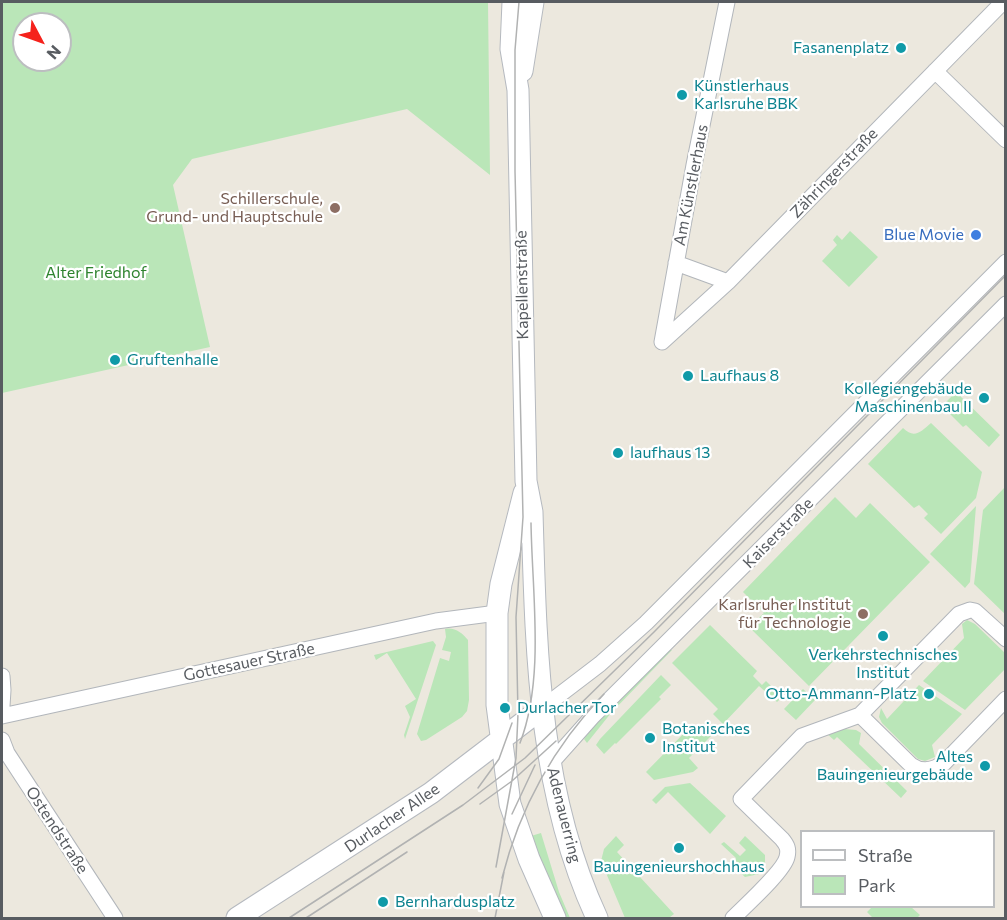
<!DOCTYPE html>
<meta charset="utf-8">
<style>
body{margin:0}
#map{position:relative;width:1007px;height:920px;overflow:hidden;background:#ece8de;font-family:Commissioner,sans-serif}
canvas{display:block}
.frame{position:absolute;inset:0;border:3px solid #585c61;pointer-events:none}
.legend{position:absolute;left:800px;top:830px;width:195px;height:78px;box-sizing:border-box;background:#fff;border:2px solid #bcbec0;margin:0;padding:8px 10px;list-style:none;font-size:18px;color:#585c61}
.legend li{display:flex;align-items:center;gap:12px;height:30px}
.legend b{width:30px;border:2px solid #bcbec0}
.north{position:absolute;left:12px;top:12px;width:60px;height:60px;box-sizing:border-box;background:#fff;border:2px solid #bcbec0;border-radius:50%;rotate:131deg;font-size:16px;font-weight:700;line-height:24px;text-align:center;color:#585c61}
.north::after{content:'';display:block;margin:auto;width:21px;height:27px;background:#f5221c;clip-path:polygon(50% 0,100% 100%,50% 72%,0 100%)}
</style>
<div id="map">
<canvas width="1007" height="920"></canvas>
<div class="frame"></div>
<ul class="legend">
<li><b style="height:8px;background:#fff"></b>Straße</li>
<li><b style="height:16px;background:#bae6b8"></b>Park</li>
</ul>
<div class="north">N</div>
</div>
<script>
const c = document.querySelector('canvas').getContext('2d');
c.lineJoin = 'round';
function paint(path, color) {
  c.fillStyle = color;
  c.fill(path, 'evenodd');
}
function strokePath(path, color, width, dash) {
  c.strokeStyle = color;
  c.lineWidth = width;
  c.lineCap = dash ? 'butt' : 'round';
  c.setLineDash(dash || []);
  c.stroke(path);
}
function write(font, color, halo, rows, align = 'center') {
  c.font = font + ' Commissioner,sans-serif';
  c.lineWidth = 4.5;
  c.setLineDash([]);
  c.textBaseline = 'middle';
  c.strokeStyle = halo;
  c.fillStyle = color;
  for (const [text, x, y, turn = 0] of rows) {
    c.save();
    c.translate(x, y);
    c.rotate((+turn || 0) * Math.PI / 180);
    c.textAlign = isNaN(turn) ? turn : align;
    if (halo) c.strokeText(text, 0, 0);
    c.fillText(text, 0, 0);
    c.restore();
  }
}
const green = new Path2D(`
 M2,2H488L490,175L407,109L192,159L173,185L210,347L2,393ZM24,24H60V60H24Z
 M850,231L878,257L849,287L822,261L837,245L833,240L837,235L842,240Z
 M956,392L1000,435L989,447L966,425L963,427L942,406Z
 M931,423L982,472L976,498L941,534L924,518L928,514L919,505L914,508L868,464L903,428C914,439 921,432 931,423Z
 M1005,487V614L974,584L983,510Z
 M835,497L856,518L870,503L930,562L809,686L749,627L764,613L743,592Z
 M976,506L970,582L965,588L930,554Z
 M967,620L975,624L1005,653L1006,668L965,710L923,681L964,638L962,624Z
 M710,625L757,671L753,676L762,685L766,681L782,697L777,702L759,686L723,724L713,714L718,709L672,663Z
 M445,629C455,627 462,633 468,640L469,700L467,711L462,717L426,740L421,741L417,734L440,658L449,661L451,652L442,650L446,637Z
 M433,641L436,645L405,739L404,735L410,717L405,706L416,699L387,653L376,660L374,655Z
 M667,650H672L611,713L587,743L584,739L595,724Z
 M661,675L671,685L659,697L661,699L616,744L615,743L604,754L596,745L600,739Z
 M919,685L962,714L932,745L935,757L925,761L918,759L882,723L879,717L881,708L887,719Z
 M803,689L815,700L796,720L784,709Z
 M709,723L717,730L689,758L698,768L693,772L654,780L646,772L690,727L698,734Z
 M844,729L856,730L861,733L859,744L907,791L901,798L837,737L834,740L826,733Z
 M690,783L726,816L710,834L668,792L656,804L652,800L665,787Z
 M541,833L559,892L570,918H564L531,836Z
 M616,836L624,845L617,852L674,914L670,917L671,918H625L601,861L604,849Z
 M745,836L765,855V867L759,874L745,877L731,864L736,858L721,844L724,842L740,856L746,850L739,843Z
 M872,907H911L920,915L917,918H873L867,912Z`);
const street = new Path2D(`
 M935,71L1006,140
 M676,263L728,282
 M662,342L728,282L1003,2
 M662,342L694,165L727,2
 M2,676L3,690L2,706
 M541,709L600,664L646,623L1006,262
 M860,715L911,765C922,773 934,770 944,763L1006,699
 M2,716L436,621L497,613
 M2,740L7,753L115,918
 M551,763L592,717L1006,304
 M733,918C745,906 784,871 787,857C789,849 787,845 782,839L741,799L802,736L860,715L959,614L970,610L975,611L1006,639`);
const secondary = new Path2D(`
 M513,2L511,49L518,90L526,481L532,512C536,650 538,791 597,918
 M522,71L533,2
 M524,493L501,584L497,613V705L510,804L529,859L555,918
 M237,918L431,793L541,709`);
const tram = new Path2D(`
 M520,743C545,678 532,593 531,523
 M478,788L499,759L512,723
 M480,804L512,781L556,741
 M512,814L535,765
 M496,867L516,758L518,714L516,617L523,517L515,171V50L519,2
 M502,878C520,807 553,747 604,694
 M289,918L463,805L525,758L654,632L1006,275
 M306,918L407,852
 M495,918L504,872`);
const markers = [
 [901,48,6,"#0f9aa8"],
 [682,95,6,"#0f9aa8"],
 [335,208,6,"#8d6e63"],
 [976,235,6,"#3f7fe0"],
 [115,360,6,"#0f9aa8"],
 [688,376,6,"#0f9aa8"],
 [984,398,6,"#0f9aa8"],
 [618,453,6,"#0f9aa8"],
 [863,614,6,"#8d6e63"],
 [883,636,6,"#0f9aa8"],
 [929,694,6,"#0f9aa8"],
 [505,708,6,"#0f9aa8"],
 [650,738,6,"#0f9aa8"],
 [985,766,6,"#0f9aa8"],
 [679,848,6,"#0f9aa8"],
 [383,902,6,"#0f9aa8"]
];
const cultureNames = [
 ["Fasanenplatz",889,48,"right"],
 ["Künstlerhaus",694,86],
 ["Karlsruhe BBK",694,104],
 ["Gruftenhalle",127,360],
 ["Laufhaus 8",700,376],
 ["Kollegiengebäude",972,389,"right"],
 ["Maschinenbau II",972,407,"right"],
 ["laufhaus 13",630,453],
 ["Verkehrstechnisches",883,655,"center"],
 ["Institut",883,673,"center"],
 ["Otto-Ammann-Platz",917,694,"right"],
 ["Durlacher Tor",517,708],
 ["Botanisches",662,729],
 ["Institut",662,747],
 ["Altes",973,757,"right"],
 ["Bauingenieurgebäude",973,775,"right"],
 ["Bauingenieurshochhaus",679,867,"center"],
 ["Bernhardusplatz",395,902]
];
const streetNames = [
 ["Zähringerstraße",834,173,-46],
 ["Am Künstlerhaus",691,185,-79],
 ["Kapellenstraße",522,285,-91],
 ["Kaiserstraße",778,533,-45],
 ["Gottesauer Straße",249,662,-12],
 ["Adenauerring",564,815,76],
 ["Durlacher Allee",392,818,-34],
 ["Ostendstraße",57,830,57]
];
const educationNames = [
 ["Schillerschule,",323,199],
 ["Grund- und Hauptschule",323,217],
 ["Karlsruher Institut",851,605],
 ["für Technologie",851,623]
];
const shopNames = [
 ["Blue Movie",964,235]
];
const parkNames = [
 ["Alter Friedhof",96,273]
];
paint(green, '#bae6b8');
strokePath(street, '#b2b6bb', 17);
strokePath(secondary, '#b5b9bf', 23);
strokePath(street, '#fff', 15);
strokePath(secondary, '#fff', 21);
strokePath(tram, '#b1b2b2', 1.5);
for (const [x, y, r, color] of markers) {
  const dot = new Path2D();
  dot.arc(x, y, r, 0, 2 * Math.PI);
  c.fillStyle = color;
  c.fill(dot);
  strokePath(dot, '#fff', 2);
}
write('16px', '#0d838f', '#fff', cultureNames, 'left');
write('16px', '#585c61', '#fff', streetNames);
write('16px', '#785e54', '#fff', educationNames, 'right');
write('16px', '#366cbe', '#fff', shopNames, 'right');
write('16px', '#2e832e', '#fff', parkNames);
</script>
